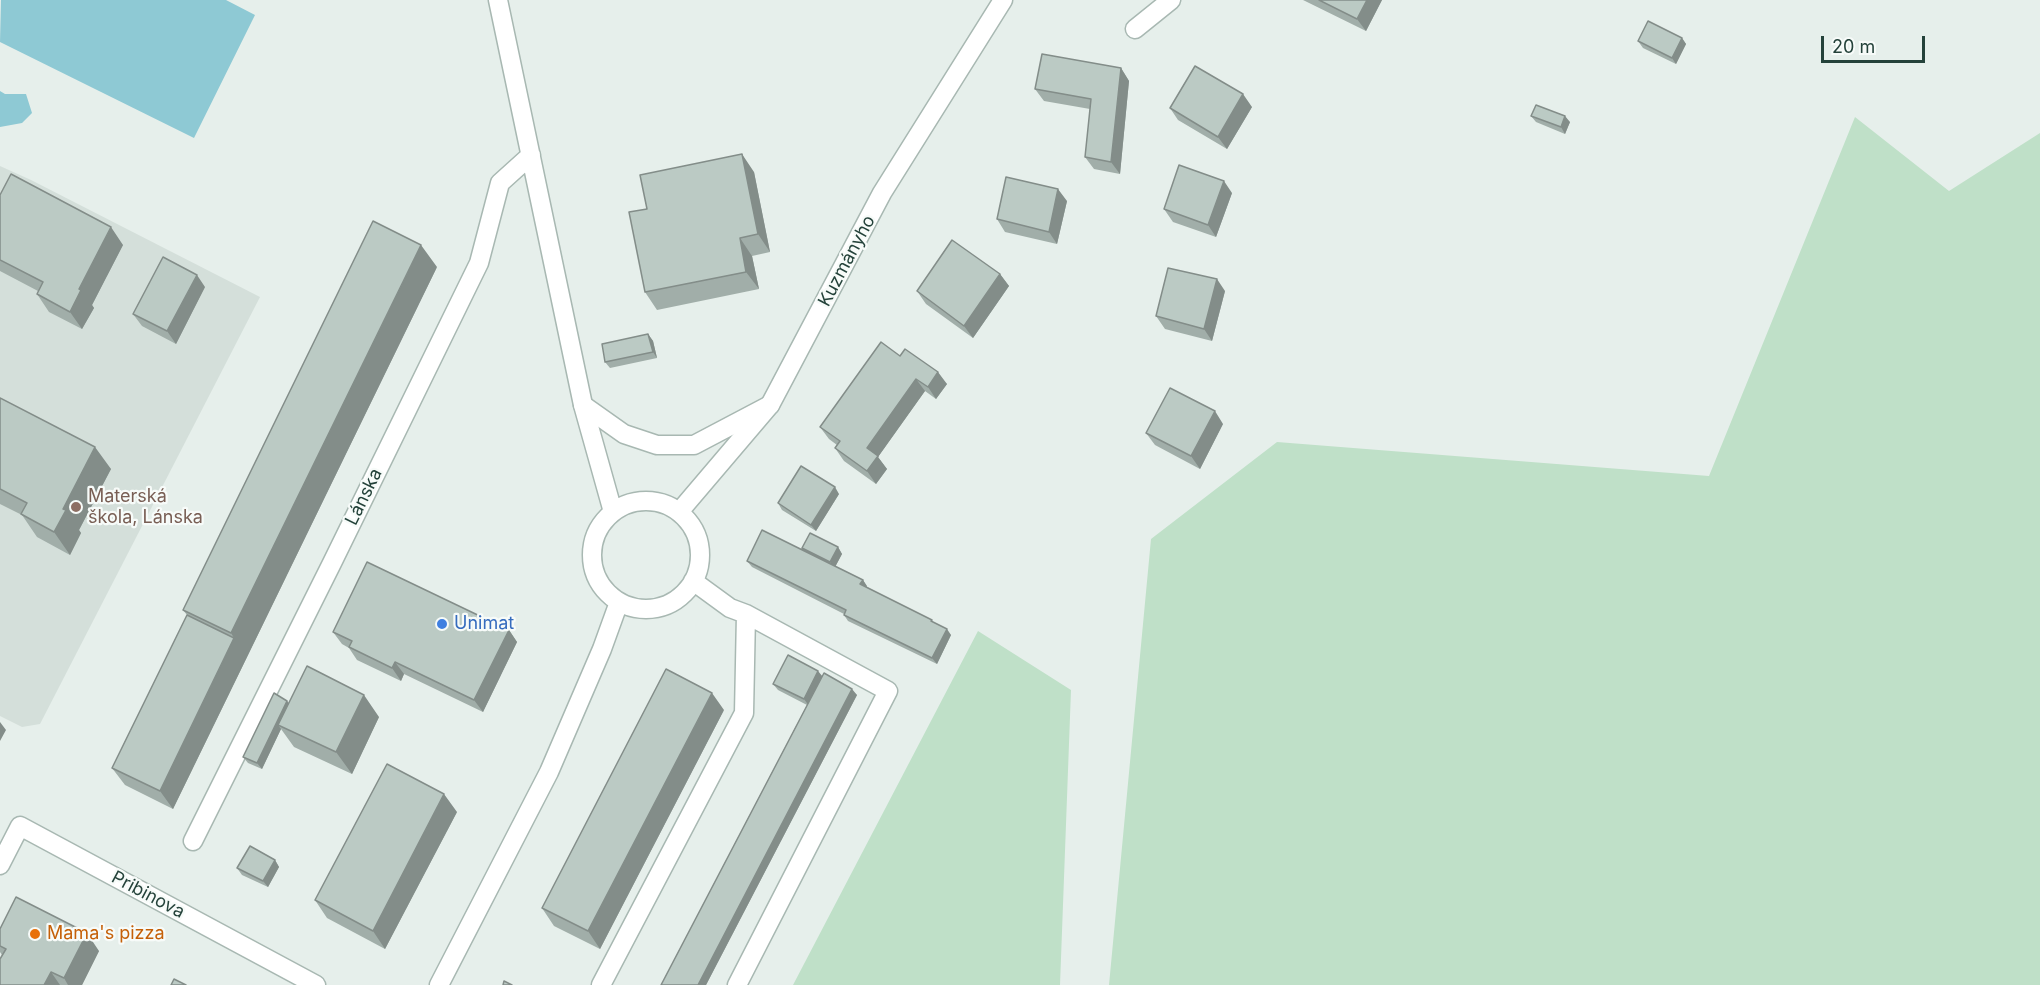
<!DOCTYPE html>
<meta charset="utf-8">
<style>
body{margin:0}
#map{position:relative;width:2040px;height:985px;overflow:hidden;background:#e6efeb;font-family:Inter,sans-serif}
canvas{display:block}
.scale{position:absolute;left:1821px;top:36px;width:104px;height:27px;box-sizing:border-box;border:3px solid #24423a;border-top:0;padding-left:8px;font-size:18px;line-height:21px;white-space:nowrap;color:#24423a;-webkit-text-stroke:4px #f7fbf9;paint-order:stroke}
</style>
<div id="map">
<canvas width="2040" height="985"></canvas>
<div class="scale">20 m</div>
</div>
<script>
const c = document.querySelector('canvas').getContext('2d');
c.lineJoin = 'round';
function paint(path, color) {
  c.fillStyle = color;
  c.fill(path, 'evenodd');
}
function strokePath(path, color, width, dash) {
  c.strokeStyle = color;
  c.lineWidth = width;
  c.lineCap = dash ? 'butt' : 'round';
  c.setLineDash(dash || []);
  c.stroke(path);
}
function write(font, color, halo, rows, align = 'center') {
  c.font = font + ' Inter,sans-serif';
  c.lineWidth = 4.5;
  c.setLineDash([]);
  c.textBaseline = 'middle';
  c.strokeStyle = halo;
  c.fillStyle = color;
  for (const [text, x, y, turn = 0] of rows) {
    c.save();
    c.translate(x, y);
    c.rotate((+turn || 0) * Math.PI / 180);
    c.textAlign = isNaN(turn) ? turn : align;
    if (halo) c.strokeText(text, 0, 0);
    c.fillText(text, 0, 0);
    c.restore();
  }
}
const built = new Path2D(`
 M0,166L31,180L260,297L40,724L22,727L0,716Z`);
const green = new Path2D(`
 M1855,117L1949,191L2040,133V985H1109L1151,539L1277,442L1709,476Z
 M978,631L1071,690L1060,985H793Z`);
const water = new Path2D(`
 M1,0H226L255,15L194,138L0,42Z
 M0,91L5,94H26L32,113L22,123L0,127Z`);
const minor = new Path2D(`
 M498,0L583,405L613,512
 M1135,29L1171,0
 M592 555a54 54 0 1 1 108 0a54 54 0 1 1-108 0Z
 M679,512L770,405L882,193L1003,0
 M693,581L730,608L746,614L888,691L737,985
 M193,841L332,563L479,263L500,183L531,155
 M0,865L20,826L316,985
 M439,985L549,772L602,649L619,602
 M601,985L744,713L746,614`);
const tertiary = new Path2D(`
 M583,405L624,434L657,445H694L770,405`);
const wall = new Path2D(`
 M1303,0H1382L1366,31Z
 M1682,38L1686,44L1676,64L1643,48L1638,41Z
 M1121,68L1129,81L1120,174L1094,169L1085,157L1090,109L1044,101L1035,89Z
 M1252,107L1227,149L1178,120L1170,108Z
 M1531,116L1570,122L1565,134L1536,122Z
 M754,172L770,252L752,256L759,289L657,310L645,292L647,209Z
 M1232,193L1216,237L1173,222L1164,209Z
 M0,195L123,245L92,305L94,308L82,329L49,312L37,294L38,291L0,271Z
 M1067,201L1057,244L1005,232L997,219Z
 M437,267L173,809L125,785L112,768L187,615L183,610Z
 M1000,274L1009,286L973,338L926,304L917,291Z
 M205,287L176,344L142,326L133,314Z
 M1225,291L1212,341L1165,329L1156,316Z
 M648,334L653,341L657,358L610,368L605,362Z
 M900,356L947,384L936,399L925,391L878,457L887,469L876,484L844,461L835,448L837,445L829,439L820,427Z
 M0,398L111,469L79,530L81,533L70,555L37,537L22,515L0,504Z
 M1223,424L1200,469L1155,445L1146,433Z
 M839,494L816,531L782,510L778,503Z
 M838,547L842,554L835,567L863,580L867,587L934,623L951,635L937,664L848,621L844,615V614L752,567L747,561L803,551L802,548Z
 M509,630L517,642L483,712L404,674L401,681L357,660L349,648L342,644L333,632Z
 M822,676L857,695L706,985H661L807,705L778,690L773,684Z
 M287,701L289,704L379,717L352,774L294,747L281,729L262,769L248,763L243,757Z
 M724,710L600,949L554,926L542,908Z
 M457,812L385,949L327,918L315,900Z
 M275,860L279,867L268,887L242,875L237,868Z
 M0,929L99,951L82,985H0L2,955L0,952Z`);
const shadedWall = new Path2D(`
 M1367,0H1382L1366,31L1357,19Z
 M1682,38L1686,44L1676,64L1672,58Z
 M1121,68L1129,81L1120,174L1111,162Z
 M1243,94L1252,107L1227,149L1218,137Z
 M1565,116L1570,122L1565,134L1561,127Z
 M742,154L754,172L770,252L758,234Z
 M1224,181L1232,193L1216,237L1208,225Z
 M1058,189L1067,201L1057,244L1049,232Z
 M111,227L123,245L92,305L94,308L82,329L70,312L79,289Z
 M740,238L752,256L759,289L746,272Z
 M421,245L437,267L173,809L160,791L234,638L231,633Z
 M1000,274L1009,286L973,338L964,326Z
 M197,275L205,287L176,344L167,331Z
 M1217,279L1225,291L1212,341L1204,329Z
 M648,334L653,341L657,358L653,352Z
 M938,372L947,384L936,399L928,387Z
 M916,379L925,391L878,457L887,469L876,484L867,471V448Z
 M1215,411L1223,424L1200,469L1191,456Z
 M95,447L111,469L79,530L81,533L70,555L54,532L63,509Z
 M835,487L839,494L816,531L811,525Z
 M838,547L842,554L834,569L830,562Z
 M863,580L867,586L865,590L860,584Z
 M947,629L951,635L937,664L932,658Z
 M509,630L517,642L483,712L474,700Z
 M395,662L404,674L401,681L392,668Z
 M818,671L823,677L809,706L804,699Z
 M852,689L857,695L706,985H698Z
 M712,693L724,710L600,949L588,931Z
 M364,695L379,717L352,774L336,752Z
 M287,701L292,707L278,725L281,729L262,769L257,763Z
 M0,722L6,730L0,741Z
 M444,794L457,812L385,949L373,931Z
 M275,860L279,867L268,887L263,881Z
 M87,933L99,951L82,985H68L64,978Z
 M51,972L60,985H44Z`);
const building = new Path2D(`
 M1319,0H1367L1357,19Z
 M1648,21L1682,38L1672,58L1638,41Z
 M1042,54L1121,68L1111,162L1085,157L1091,99L1035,89Z
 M1195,66L1243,94L1218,137L1170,108Z
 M1536,105L1565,116L1561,127L1531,116Z
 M742,154L758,234L740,238L746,272L645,292L629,212L647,209L640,175Z
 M1179,165L1224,181L1208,225L1164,209Z
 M11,174L111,227L79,289L81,290L70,312L37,294L43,282L0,260V195Z
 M1006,177L1058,189L1049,232L997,219Z
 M373,221L421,245L231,633L183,610Z
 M952,240L1000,274L964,326L917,291Z
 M163,257L197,275L167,331L133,314Z
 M1168,268L1217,279L1204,329L1156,316Z
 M648,334L653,352L605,362L602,344Z
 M881,342L900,356L905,349L938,372L928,387L916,379L867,448L878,456L867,471L835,448L840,441L820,427Z
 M1170,388L1215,411L1191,456L1146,433Z
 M0,398L95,447L63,509L66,510L54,532L21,514L27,503L0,489Z
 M801,466L835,487L811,525L778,503Z
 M762,530L863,580L860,584L932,620L931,621L947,629L932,658L844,615L846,610L747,561Z
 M810,533L838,547L830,562L802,548Z
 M367,562L509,630L474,700L395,662L392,668L349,647L352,641L333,632Z
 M187,615L234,638L160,791L112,768Z
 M788,655L818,671L804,699L773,684Z
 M307,666L364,695L336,752L278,725Z
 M666,669L712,693L588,931L542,908Z
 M824,673L852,689L698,985H661Z
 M274,693L287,701L257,763L243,757Z
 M387,764L444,794L373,931L315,900Z
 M250,846L275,860L263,881L237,868Z
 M16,897L87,933L64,978L51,972L44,985H0V959L6,949L0,946V929Z
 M174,979L186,985H171Z
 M504,981L512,985H503Z`);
const markers = [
 [76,507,6,"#8d6e63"],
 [442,624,6,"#3f7fe0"],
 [35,934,6,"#e8710a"]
];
const streetNames = [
 ["Kuzmányho",847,261,-62],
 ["Lánska",364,497,-64],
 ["Pribinova",148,895,28]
];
const educationNames = [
 ["Materská",88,497],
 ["škola, Lánska",88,518]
];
const shopNames = [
 ["Unimat",454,624]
];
const foodNames = [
 ["Mama's pizza",47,934]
];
paint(built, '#d4dfda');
paint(green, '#bfe0c8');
paint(water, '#8ec9d4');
strokePath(minor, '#a8b8b2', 21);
strokePath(tertiary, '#a8b8b2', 21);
strokePath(minor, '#fff', 18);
strokePath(tertiary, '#fff', 18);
paint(wall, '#a1aea9');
paint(shadedWall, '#838d89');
paint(building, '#bbcac4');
strokePath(building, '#838d89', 1.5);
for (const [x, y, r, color] of markers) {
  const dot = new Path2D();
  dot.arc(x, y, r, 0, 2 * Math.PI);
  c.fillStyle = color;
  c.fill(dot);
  strokePath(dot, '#f7fbf9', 2);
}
write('18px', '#24423a', '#f7fbf9', streetNames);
write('18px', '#785e54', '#f7fbf9', educationNames, 'left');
write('18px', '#366cbe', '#f7fbf9', shopNames, 'left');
write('18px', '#c56008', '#f7fbf9', foodNames, 'left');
</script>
